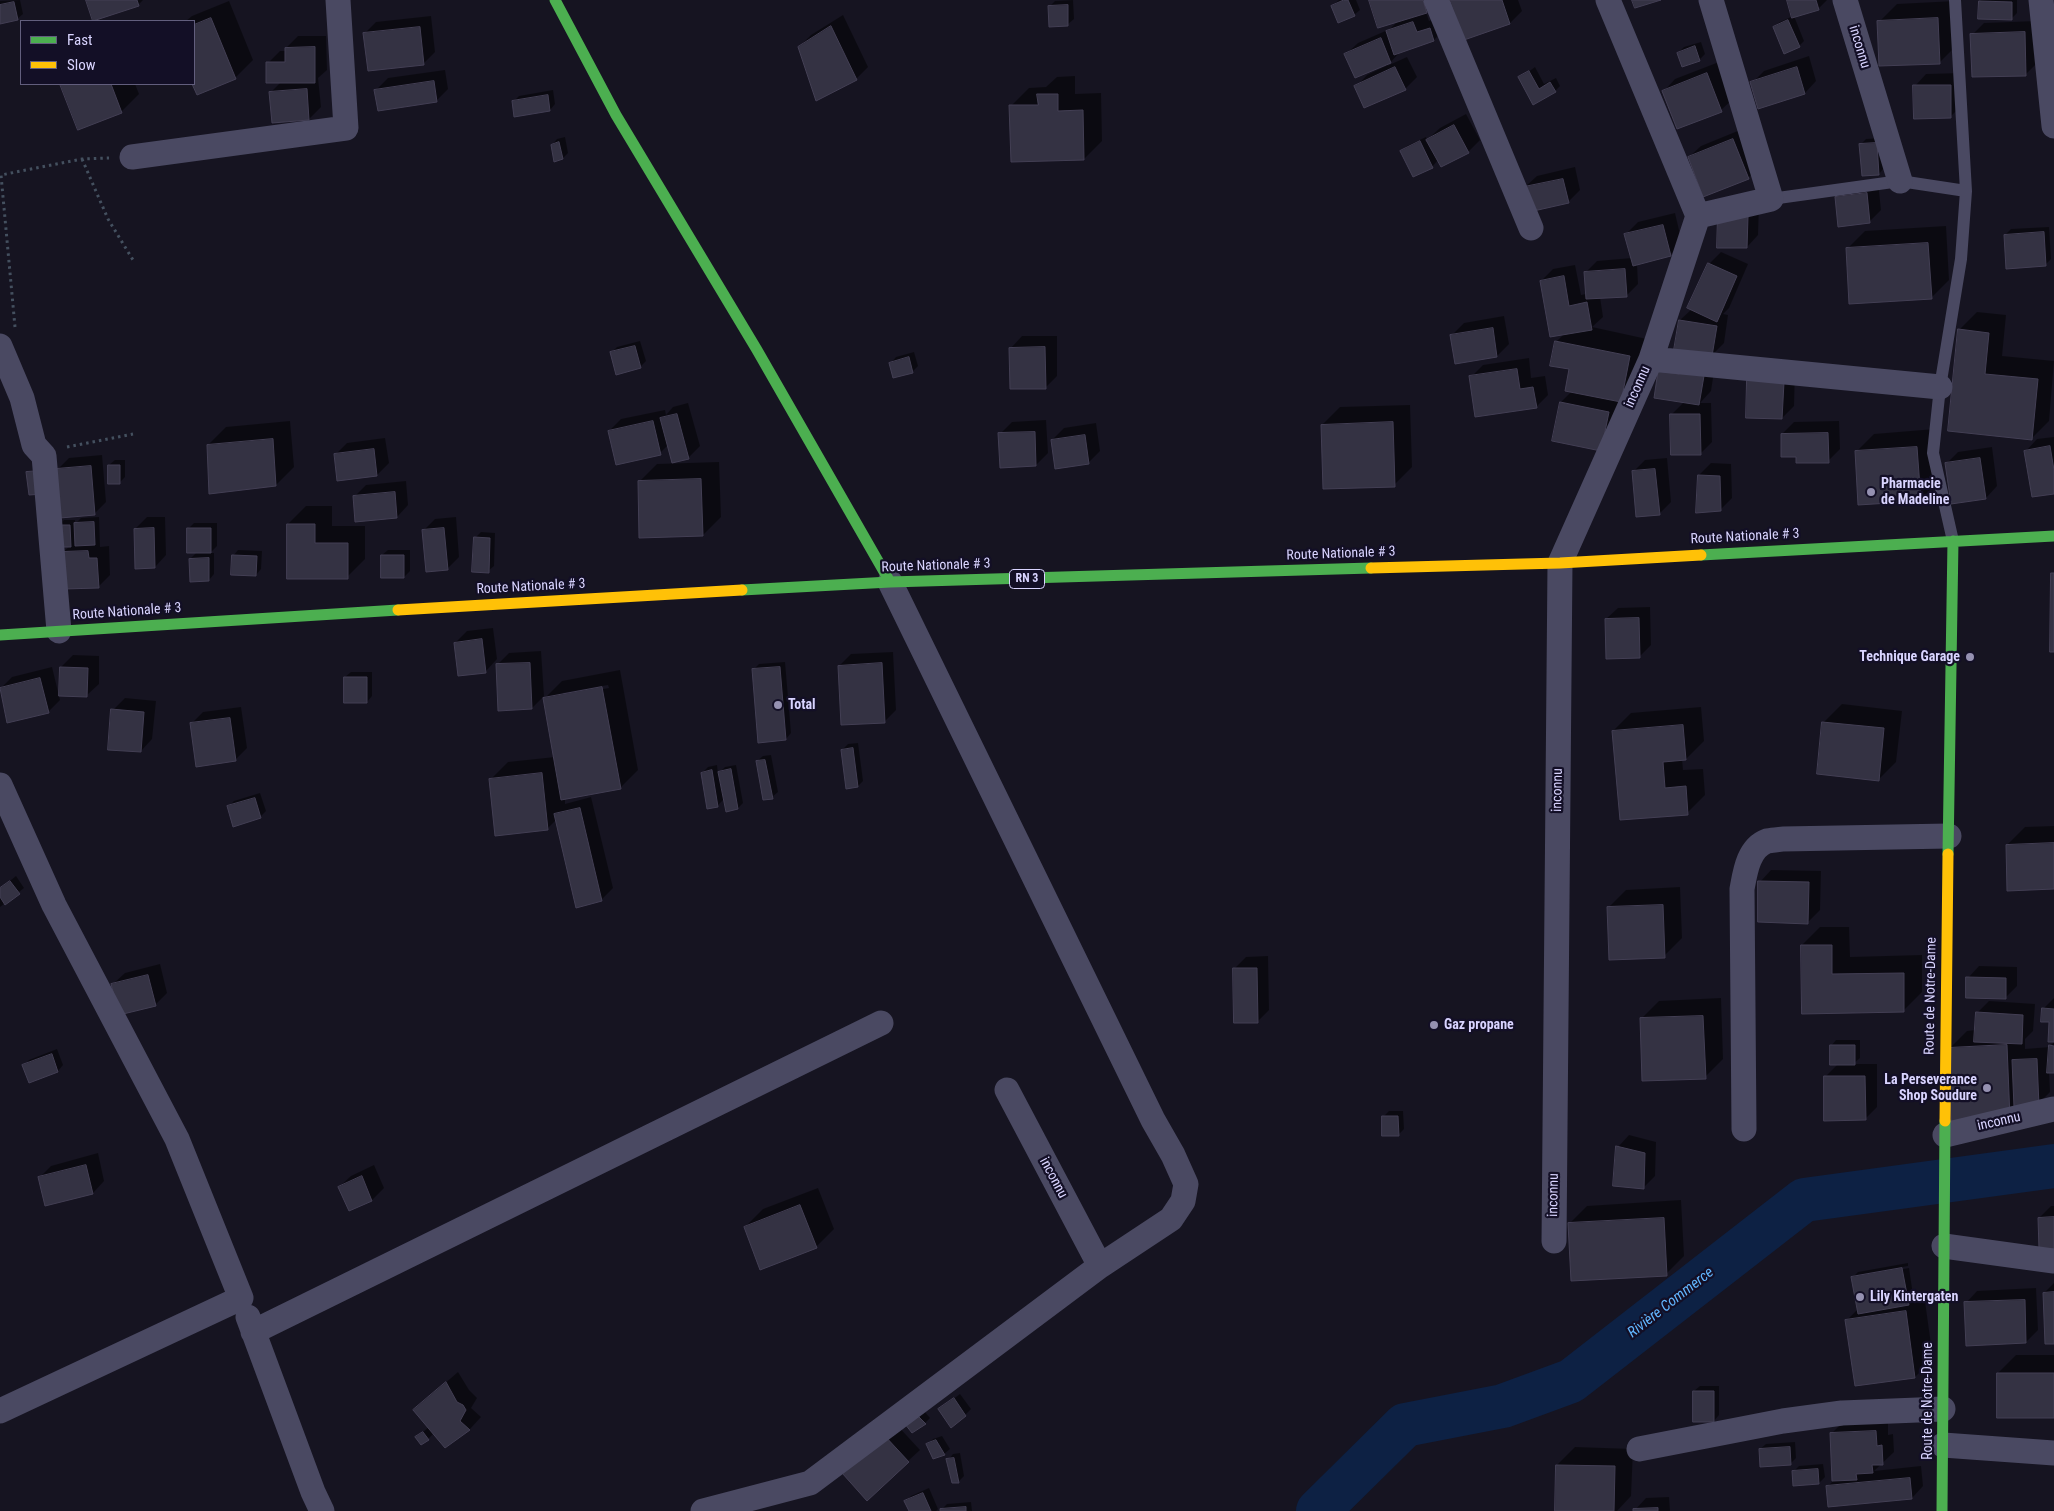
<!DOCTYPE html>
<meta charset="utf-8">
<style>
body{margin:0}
#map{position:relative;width:2054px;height:1511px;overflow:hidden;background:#161421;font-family:"Roboto Condensed",sans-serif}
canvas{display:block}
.legend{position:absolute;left:20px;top:20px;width:175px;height:65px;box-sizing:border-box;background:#130f26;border:1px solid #625e7d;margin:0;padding:6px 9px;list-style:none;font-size:15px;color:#d9d4ff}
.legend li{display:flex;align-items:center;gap:10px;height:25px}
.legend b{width:25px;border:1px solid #625e7d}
</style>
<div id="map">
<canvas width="2054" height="1511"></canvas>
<ul class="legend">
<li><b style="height:6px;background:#4caf50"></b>Fast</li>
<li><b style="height:6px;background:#ffc107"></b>Slow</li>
</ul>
</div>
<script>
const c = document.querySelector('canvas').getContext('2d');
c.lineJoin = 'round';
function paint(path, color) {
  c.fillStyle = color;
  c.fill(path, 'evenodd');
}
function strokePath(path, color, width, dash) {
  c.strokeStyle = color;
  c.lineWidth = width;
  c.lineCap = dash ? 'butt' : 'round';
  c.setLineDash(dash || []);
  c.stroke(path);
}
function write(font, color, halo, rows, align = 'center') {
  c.font = font + ' "Roboto Condensed",sans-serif';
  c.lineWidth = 4.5;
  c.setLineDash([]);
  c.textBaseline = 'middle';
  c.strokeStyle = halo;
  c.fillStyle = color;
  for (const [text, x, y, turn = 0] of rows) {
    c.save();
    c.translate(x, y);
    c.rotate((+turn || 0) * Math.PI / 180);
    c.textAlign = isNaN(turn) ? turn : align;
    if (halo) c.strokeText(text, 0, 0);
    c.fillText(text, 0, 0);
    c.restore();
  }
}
const shadow = new Path2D(`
 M20,0L23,14L17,19L0,23V1Z
 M88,0H143L138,5Z
 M1073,0L1074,19L1068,24L1049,7L1055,1Z
 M1339,0H1356L1360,10L1354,15L1332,6Z
 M1370,0H1438L1426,12L1429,21L1442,17L1445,28L1434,40L1401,51L1387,66L1407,57L1417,77L1405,89L1356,87L1367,75L1386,66L1385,64L1346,54L1358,43L1390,29L1398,21Z
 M1451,0H1518L1522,11L1510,23L1465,39Z
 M1788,0H1827L1818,9L1794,16L1804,41L1799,46L1774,27L1780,22L1793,16Z
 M1981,0H2017V13L2012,18L1980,1Z
 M229,1L253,60L235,78L198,94L193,84L194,21H186L192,16Z
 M1955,1L1957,45L1939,63L1879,22L1897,4Z
 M843,15L868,67L856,79L799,47L811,35Z
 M431,16L435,52L423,64L364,34L376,22Z
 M2036,21L2038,62L2026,74L1972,35L1984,23Z
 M298,36H326L327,70L318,78L321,107L309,119L271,92L281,82L268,63L280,51H286V48Z
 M1701,42L1705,54L1699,60L1678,53L1684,47Z
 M1809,56L1816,81L1805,93L1752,83L1764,71Z
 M1719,62L1733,99L1721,110L1664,91L1675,79Z
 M1535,67L1544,84L1556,78L1560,86L1555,91L1534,103L1520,78Z
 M445,70L448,89L436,101L376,90L388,78Z
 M1962,73V105L1950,117L1915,86L1926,74Z
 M1075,76V94L1101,93L1102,141L1084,159L1011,106L1029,88L1046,87L1057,77Z
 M62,84H135L139,94L121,112L79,128Z
 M553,90L555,104L550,110L513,102L519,96Z
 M1466,114L1480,140L1468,152L1438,160L1432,167L1402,151L1407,146L1426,137L1427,140L1440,128Z
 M1745,128L1760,166L1748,178L1689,157L1701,146Z
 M565,137L568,153L563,158L552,145L557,139Z
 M1882,138L1884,168L1879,174L1860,145L1866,139Z
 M1575,167L1580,190L1568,202L1525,187L1537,176Z
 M1878,182L1881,210L1869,222L1837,197L1848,186Z
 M1759,204L1758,235L1747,247L1718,246Z
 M1675,213L1682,243L1670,255L1637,264L1638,284L1626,296L1600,297L1603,317L1592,327L1647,339L1601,449L1561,402L1572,391L1570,368L1556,342L1565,333L1541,281L1553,269L1575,265L1581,295L1586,294L1585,273L1597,261L1632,258L1626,234L1638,222Z
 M1946,226L1949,280L1931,298L1847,249L1865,231Z
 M2049,227L2051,259L2045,265L2005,235L2011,229Z
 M1721,252L1748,264L1729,308L1723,314L1728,315L1724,343L1712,355L1680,320L1692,309L1709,264Z
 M1977,312L2006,315L2002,356L2054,361L2049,421L2031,439L1949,430L1959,330Z
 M1504,316L1509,344L1497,356L1452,335L1464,323Z
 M1022,336H1057V376L1045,388L1011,348Z
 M640,341L646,361L640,367L611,353L617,347Z
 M914,352L918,366L912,372L891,363L896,357Z
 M1529,358L1531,378L1545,376L1548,395L1536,407L1471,377L1483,365Z
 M1716,358L1711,391L1700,403H1711L1712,442L1700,454L1671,415L1685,401Z
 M1795,370L1794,406L1782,418L1747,417Z
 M688,403L700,446L688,458L668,445L660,453L609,431L621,419L665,410L666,415L673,407Z
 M1410,405L1412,467L1394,485L1322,425L1340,407Z
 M1046,420L1048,453L1036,465L1000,434L1012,422Z
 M290,421L294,467L276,485L208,445L226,427Z
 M1839,421L1840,449L1828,461L1797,456L1782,434L1794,422Z
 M1096,423L1100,451L1088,463L1052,440L1064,428Z
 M1935,429L1938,482L1920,500L1856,452L1874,434Z
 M2054,437V493L2026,451L2037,439Z
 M385,438L389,463L377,475L335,455L347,443Z
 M1992,447L1997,486L1986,498L1946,464L1958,452Z
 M102,455L106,502L94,514L57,470L69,458Z
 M1667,458L1671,502L1659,514L1633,472L1645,460Z
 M115,460H125V477L119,483L109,465Z
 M719,462L721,517L703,535L639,482L657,464Z
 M1711,463L1731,464L1732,498L1720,510L1699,475Z
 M406,481L408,505L397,517L354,497L366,485Z
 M306,506H332V526H365V559L347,577L288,524Z
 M99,517L100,547L109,546L110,575L98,587L63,552L70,546L58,526L64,520H75V524L81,518Z
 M147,517H165L166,555L155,567L135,529Z
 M456,517L459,557L447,569L424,530L435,519Z
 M194,523H217V546L210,553H214V574L209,580L190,559L197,552L188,529Z
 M481,532L495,533L494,566L488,571L475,538Z
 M238,550L262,551L261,569L256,575L233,556Z
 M388,550H410V571L404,577L382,555Z
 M1650,607L1651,645L1639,657L1606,619L1618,608Z
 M493,628L497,659L486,671L455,643L467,631Z
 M541,651L544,696L532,708L497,665L509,653Z
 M893,652L896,710L884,722L839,666L851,654Z
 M73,655L99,656V684L87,695L61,667Z
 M785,662L791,733L786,739L753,670L759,664Z
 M52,667L60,700L48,712L8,722L0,689L12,677Z
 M620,670L638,770L620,788L565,798V804L591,797L613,888L601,900L556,820L548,828L496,834L490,780L508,762L555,757L544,699L562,681ZM608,685L609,688L563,696V693Z
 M351,672H372V696L367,702L345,677Z
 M125,698L156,701L152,739L141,751L113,710Z
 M1842,704L1902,711L1896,762L1878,780L1824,722Z
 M241,707L247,748L235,760L191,724L203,712Z
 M1701,707L1704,741L1686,759H1682L1683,770L1703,769L1705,795L1687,813L1613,731L1631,713Z
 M858,743L863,781L858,786L842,750L848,744Z
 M771,755L778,792L772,797L757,761L763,756Z
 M717,765L718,774L725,767L736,765L743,803L738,808L725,798L718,805L708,807L702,773L708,767Z
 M260,793L266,811L260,817L228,807L234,801Z
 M2054,826V888L2007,845L2025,827Z
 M1771,870L1821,871L1820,910L1808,922L1760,882Z
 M16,876L24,888L0,907V889Z
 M1680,887L1682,938L1664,956L1608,908L1626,890Z
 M1820,927H1849L1850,957L1922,955V992L1904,1010L1803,1012L1802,945Z
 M1268,956L1269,1010L1257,1022L1234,969L1246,957Z
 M160,964L167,993L155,1005L113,984L125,973Z
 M1979,966L2017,967V986L2005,998L1968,978Z
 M1721,998L1723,1059L1705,1077L1641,1019L1659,1001Z
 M2054,998V1041L2051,1021L2043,1009Z
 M1989,1001L2035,1004L2033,1031L2025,1039V1049L2050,1047L2054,1042V1072H2049L2050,1092L2038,1104L2010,1117L1949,1049L1967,1031L1976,1030L1977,1013Z
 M1836,1040H1860V1058L1853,1064H1877V1107L1865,1119L1825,1077L1838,1064L1831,1046Z
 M57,1049L63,1065L58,1071L30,1082L24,1066L29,1060Z
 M1389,1111H1403L1404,1129L1398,1135L1384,1116Z
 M1629,1135L1656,1142L1655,1176L1643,1188L1618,1147Z
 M98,1153L104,1181L93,1193L39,1178L51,1166Z
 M374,1165L384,1188L372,1200L349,1210L339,1187L351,1176Z
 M818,1188L834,1229L816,1247L745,1227L763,1209Z
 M1681,1200L1684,1256L1666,1274L1569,1224L1587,1206Z
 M2051,1206H2054V1247L2039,1218Z
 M1908,1263V1266L1857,1275V1277L1909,1268L1913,1295L1924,1294L1933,1359L1915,1377L1847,1320L1858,1309L1852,1278L1858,1272Z
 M2054,1283V1342L2044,1293Z
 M2036,1288L2038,1330L2026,1342L1966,1303L1977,1291Z
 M2016,1355H2054V1417L1998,1373Z
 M458,1372L469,1390L477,1398L471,1408L481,1417L470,1429L445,1447L434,1433L428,1439L417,1437L429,1427L414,1410Z
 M1700,1386H1719V1415L1714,1421L1694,1391Z
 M960,1394L971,1409L965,1415L939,1410Z
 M924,1411L930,1418L925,1423L907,1424Z
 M1888,1420V1435L1893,1434L1894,1452L1874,1471L1921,1466L1923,1486L1912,1498L1828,1486L1833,1481L1831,1434L1843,1422Z
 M896,1424L920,1450L908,1461L844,1473Z
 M942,1436L950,1449L944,1454L928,1445L933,1439Z
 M1795,1442L1796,1458L1790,1464L1760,1449L1766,1444Z
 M1575,1447L1633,1449L1631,1496L1617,1511H1556L1557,1465Z
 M960,1453L964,1476L959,1481H953L948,1460L953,1454Z
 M1823,1464L1825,1477L1819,1483L1793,1472L1799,1466Z
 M929,1488L938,1509L936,1511H910L906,1501L911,1496Z
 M1669,1497L1670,1511H1634L1646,1498Z
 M971,1502L972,1511L941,1510L947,1504Z`);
const river = new Path2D(`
 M1318,1511L1405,1425L1503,1406L1571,1381L1804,1200L2054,1166`);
const building = new Path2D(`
 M86,0H137L139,6L93,21Z
 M1344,0H1348L1355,16L1338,23L1331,6Z
 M1369,0H1423L1427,13L1378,28Z
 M1450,0H1502L1510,24L1464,40Z
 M1632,0H1661L1635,8Z
 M1787,0H1816L1819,10L1792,18Z
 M1979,1L2012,2V20L1978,19Z
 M14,2L18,20L0,24V5Z
 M1068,5V26L1049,27L1048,6Z
 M211,18L236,79L197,95L192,84H194V25Z
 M1938,18L1940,64L1879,66L1877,21Z
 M1788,20L1800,47L1784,54L1773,27Z
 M1413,22L1417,32L1430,28L1434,41L1394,55L1386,31Z
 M831,26L857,80L816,101L798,47Z
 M420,27L424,65L368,71L363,33Z
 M2025,32L2026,76L1972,77L1970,34Z
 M1381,38L1391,63L1355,78L1344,54Z
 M1695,46L1700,61L1682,67L1677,53Z
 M315,47V83H266V62H285V48Z
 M1395,67L1406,90L1364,108L1354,86Z
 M1797,67L1805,94L1758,109L1750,82Z
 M1529,71L1539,89L1550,82L1556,92L1533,105L1518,77Z
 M1707,73L1722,112L1677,129L1662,91Z
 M434,81L437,102L378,111L374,90Z
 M60,84H111L122,113L78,130Z
 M1913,85H1951V118L1914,119Z
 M307,89L309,120L272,123L269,92Z
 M1037,94H1058V111L1083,110L1084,160L1011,162L1009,105H1038Z
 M548,95L550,111L514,117L512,101Z
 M1454,125L1469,153L1441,167L1426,140Z
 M1733,139L1749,179L1703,197L1688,157Z
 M1420,141L1433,168L1413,177L1400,151Z
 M559,142L563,159L554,162L551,145Z
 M1877,143L1879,175L1862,176L1859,144Z
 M1563,179L1569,203L1529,212L1524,187Z
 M1867,193L1870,223L1838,227L1835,197Z
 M1718,215L1748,216L1747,248H1717Z
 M1663,225L1671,256L1633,266L1624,234Z
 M2044,232L2046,266L2006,269L2004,235Z
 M1928,243L1932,299L1849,304L1846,248Z
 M1708,263L1737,276L1717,322L1687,308Z
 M1625,269L1627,297L1586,299L1584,272Z
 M1564,276L1569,306L1587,302L1592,330L1550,337L1540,281Z
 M1679,320L1717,326L1712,356L1674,350Z
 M1493,328L1497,357L1455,364L1450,335Z
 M1958,329L1989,333L1985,374L2038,379L2032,440L1948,431Z
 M1555,341L1630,356L1621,402L1565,391L1569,369L1550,366Z
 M635,346L641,368L616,375L610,352Z
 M1045,347L1046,389H1010L1009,348Z
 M909,357L913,373L893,378L889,363Z
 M1681,366L1705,370L1699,405L1654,398L1658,371L1679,374Z
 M1517,369L1520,389L1533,387L1537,408L1475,417L1469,376Z
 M1747,380L1784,382L1782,419L1746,418Z
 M1560,402L1609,412L1601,451L1552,441Z
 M677,414L689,459L672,463L660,418Z
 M1670,414H1700L1701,455H1671Z
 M653,421L661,455L616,465L608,431Z
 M1393,422L1395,487L1323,489L1321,425Z
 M1035,432L1036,466L1000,468L998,433Z
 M1828,433L1829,463H1796V457H1781V434Z
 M1085,435L1089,464L1055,469L1051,440Z
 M273,439L276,486L209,494L207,445Z
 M2050,446L2054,470V494L2032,497L2024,451Z
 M1917,447L1921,501L1858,505L1855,451Z
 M374,449L377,476L337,481L334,454Z
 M1980,458L1986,499L1951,504L1945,463Z
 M108,465H120V484H108Z
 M91,466L95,515L60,518L56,469Z
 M1655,469L1660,515L1636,517L1632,471Z
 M41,471L43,494L29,495L26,472Z
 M1698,475L1720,476L1721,511L1696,513Z
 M701,479L703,536L639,538L638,481Z
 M395,492L397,518L355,522L353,496Z
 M94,522L95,545L75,546L74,523Z
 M287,524H315V543H348V579H287Z
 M57,525H70L71,547H57Z
 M154,528L155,568L135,569L134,529Z
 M187,528H211V553H187Z
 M444,528L448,570L426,572L422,530Z
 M474,537L490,538L489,573L472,572Z
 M88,551L89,558H97L99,588L64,589L62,552Z
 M232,555L257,556L256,576L231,575Z
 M381,555H404V578H381Z
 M209,558V581L190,582L189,559Z
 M2051,573H2054V652H2050Z
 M1639,618L1640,658L1606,659L1605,619Z
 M482,639L486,673L458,676L454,643Z
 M530,663L532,709L498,711L496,664Z
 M882,663L885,723L841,725L838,666Z
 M60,667L88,668L87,697L59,696Z
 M780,667L786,740L758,743L752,669Z
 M344,677H367V703H344Z
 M40,678L49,713L7,723L0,688Z
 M602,687L621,789L561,800L543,698Z
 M111,709L144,712L141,752L108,750Z
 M230,718L236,761L196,767L190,723Z
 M1822,722L1884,728L1879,781L1817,774Z
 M1683,725L1686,760L1663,762L1665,788L1686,786L1688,815L1620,820L1612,731Z
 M853,748L858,787L846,789L841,750Z
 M765,760L773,799L763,800L756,761Z
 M731,769L738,809L726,812L718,772Z
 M712,770L718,807L707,809L701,773Z
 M542,773L548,830L495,836L489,779Z
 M255,798L261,818L233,827L227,806Z
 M580,808L602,901L576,908L554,814Z
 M2054,843V889L2007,891L2006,845Z
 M10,881L20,894L5,905L0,897V888Z
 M1758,881L1809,882L1808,924L1758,922Z
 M1663,905L1665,958L1609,960L1607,907Z
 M1801,945H1832V974L1904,973V1012L1802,1014Z
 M1233,968H1257L1258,1023H1234Z
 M148,975L156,1006L119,1015L111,984Z
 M1966,977L2006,978V999L1966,998Z
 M2042,1008L2054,1009V1042H2048L2049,1022H2041Z
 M1976,1012L2023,1015L2022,1044L1974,1042Z
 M1703,1016L1706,1079L1642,1081L1640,1018Z
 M1830,1045H1855V1065H1830Z
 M2007,1045L2010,1119L1951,1121L1948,1048Z
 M2049,1045L2054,1046V1073H2047Z
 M52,1054L58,1072L29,1083L22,1065Z
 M2037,1059L2039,1106L2014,1107L2012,1060Z
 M1824,1076H1865L1866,1120L1824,1121Z
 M1382,1116H1398L1399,1136H1382Z
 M1616,1146L1645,1153L1644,1189L1613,1186Z
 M86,1165L93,1194L45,1206L38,1177Z
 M362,1176L372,1201L349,1211L338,1187Z
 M800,1205L817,1248L760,1270L744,1227Z
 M2054,1217V1249H2039L2038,1218Z
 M1664,1218L1667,1276L1571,1281L1568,1223Z
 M1902,1268L1909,1305L1858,1314L1851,1277Z
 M2054,1292V1344H2045L2043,1293Z
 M2025,1300L2026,1343L1966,1346L1964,1302Z
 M1906,1311L1915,1378L1855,1386L1845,1320Z
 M1997,1373H2054V1418H1997Z
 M446,1382L457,1402L463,1405L466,1410L460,1421L470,1430L445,1448L413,1410Z
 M1693,1391H1714V1422H1693Z
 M954,1398L966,1416L951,1428L938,1409Z
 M918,1416L926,1424L912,1433L905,1424Z
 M1876,1431L1877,1446L1882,1445L1883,1465H1872L1873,1473L1856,1474L1857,1480L1832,1481L1830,1433Z
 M423,1432L429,1440L421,1445L415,1437Z
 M884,1435L909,1462L867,1501L842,1473Z
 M936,1440L945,1455L933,1459L926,1444Z
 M1790,1447L1791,1465L1760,1467L1759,1449Z
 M954,1458L959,1483H952L946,1459Z
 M1556,1465L1615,1466L1614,1511H1555Z
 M1818,1469L1819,1484L1793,1486L1792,1471Z
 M1910,1478L1912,1499L1828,1507L1826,1486Z
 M923,1493L931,1511H909L904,1501Z
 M966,1507V1511H940V1509Z
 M1658,1508V1511H1633V1509Z`);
const path = new Path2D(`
 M82,159L108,219L133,260
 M15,327L1,175L82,159L109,158
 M67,447L133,434`);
const lane = new Path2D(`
 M1771,199L1900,181L1966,191
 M1953,541L1933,453L1940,387L1961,259L1966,191L1955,0`);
const street = new Path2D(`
 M1436,0L1531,228
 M1845,0L1900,181
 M2041,0L2054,126
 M132,157L346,128L338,0
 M1698,216L1771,199L1711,0
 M0,346L22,398L34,445L44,456L59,631
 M1651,359L1940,387
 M0,785L54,905L177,1139L241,1298L0,1411
 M1007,1090L1100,1266
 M1744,1129L1742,889C1745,873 1748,848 1767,841C1771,840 1778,840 1783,839L1949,836
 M1945,1135L2054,1109
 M1554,1241L1560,563L1651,359L1698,216L1608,0
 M1944,1246L2054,1261
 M248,1317L313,1492L322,1511
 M253,1332L881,1023
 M1943,1445L2054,1453
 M1639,1449L1783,1421L1842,1413L1943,1409
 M703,1511L810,1483L1100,1266L1171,1219L1183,1201L1186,1184L1173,1155L1153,1120L890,582`);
const fast = new Path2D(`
 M555,0L616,115L757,350L890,582
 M1701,555L2054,536
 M742,590L890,582L1371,568
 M0,635L398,610
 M1948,854L1953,541
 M1942,1511L1945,1121`);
const slow = new Path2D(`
 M1371,568L1560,563L1701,555
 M398,610L742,590
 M1945,1121L1948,854`);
const markers = [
 [1871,492,5,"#9591b1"],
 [1970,657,5,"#9591b1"],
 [778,705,5,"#9591b1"],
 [1434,1025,5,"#9591b1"],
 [1987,1088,5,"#9591b1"],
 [1860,1297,5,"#9591b1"]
];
const shields = [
 [1027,579,35]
];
const shieldNames = [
 ["RN 3",1027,579]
];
const streetNames = [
 ["inconnu",1859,47,73],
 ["inconnu",1638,387,-66],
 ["Route Nationale # 3",1745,537,-3],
 ["Route Nationale # 3",1341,554,-2],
 ["Route Nationale # 3",936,566,-2],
 ["Route Nationale # 3",531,587,-3],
 ["Route Nationale # 3",127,612,-4],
 ["inconnu",1558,790,-89],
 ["Route de Notre-Dame",1931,996,-89],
 ["inconnu",1999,1122,-13],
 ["inconnu",1053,1178,62],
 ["inconnu",1554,1195,-89],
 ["Route de Notre-Dame",1928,1401,-90]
];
const poiNames = [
 ["Pharmacie",1881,484],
 ["de Madeline",1881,500],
 ["Technique Garage",1960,657,"right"],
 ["Total",788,705],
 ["Gaz propane",1444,1025],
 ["La Perseverance",1977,1080,"right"],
 ["Shop Soudure",1977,1096,"right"],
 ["Lily Kintergaten",1870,1297]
];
const waterNames = [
 ["Rivière Commerce",1671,1303,-38]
];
paint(shadow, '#0007');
strokePath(river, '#0d2144', 44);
paint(building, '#343243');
strokePath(building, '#433f54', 1);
strokePath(path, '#44505f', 3, [2.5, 4]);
strokePath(lane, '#4a4962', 12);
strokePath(street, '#4a4962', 25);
strokePath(fast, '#4caf50', 11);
strokePath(slow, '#ffc107', 11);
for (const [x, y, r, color] of markers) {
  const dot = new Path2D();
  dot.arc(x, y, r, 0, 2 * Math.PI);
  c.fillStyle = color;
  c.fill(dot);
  strokePath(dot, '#130f26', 2);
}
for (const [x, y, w] of shields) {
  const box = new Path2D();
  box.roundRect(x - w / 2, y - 9.5, w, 19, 4);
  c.fillStyle = '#130f26';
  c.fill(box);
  strokePath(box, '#d9d4ff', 1);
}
write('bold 12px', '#d9d4ff', null, shieldNames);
write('14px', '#d9d4ff', '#130f26', streetNames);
write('bold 14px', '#d9d4ff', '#130f26', poiNames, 'left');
write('italic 15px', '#62b6ff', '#130f26', waterNames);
</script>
